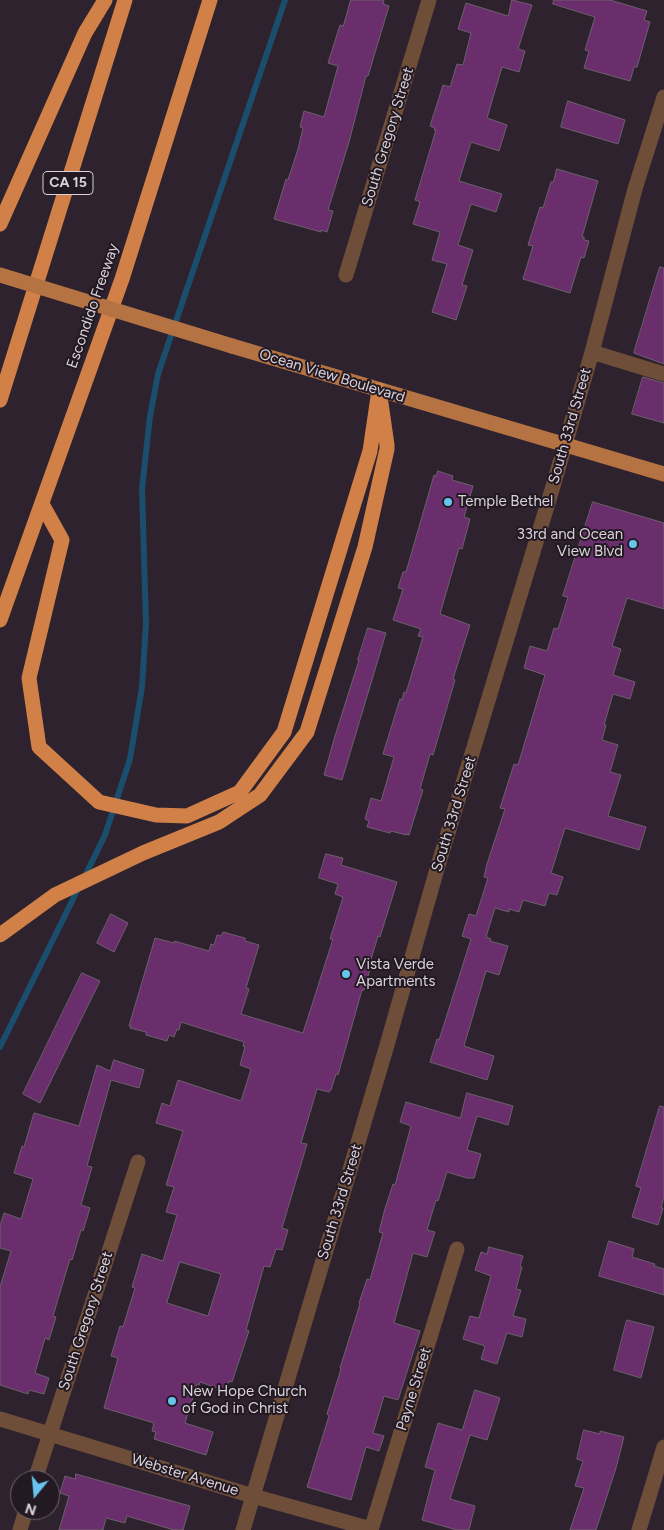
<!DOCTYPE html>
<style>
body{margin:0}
#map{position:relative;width:664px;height:1530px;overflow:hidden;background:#2d222d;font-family:Figtree,sans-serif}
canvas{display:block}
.north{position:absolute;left:10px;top:1470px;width:50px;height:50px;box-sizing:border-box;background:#231923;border:1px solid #6c636c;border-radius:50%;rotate:197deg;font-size:14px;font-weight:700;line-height:20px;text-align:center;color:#d9d2d9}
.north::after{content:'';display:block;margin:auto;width:18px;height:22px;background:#66c4ef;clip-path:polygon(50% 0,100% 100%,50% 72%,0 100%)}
</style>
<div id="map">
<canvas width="664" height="1530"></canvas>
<div class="north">N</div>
</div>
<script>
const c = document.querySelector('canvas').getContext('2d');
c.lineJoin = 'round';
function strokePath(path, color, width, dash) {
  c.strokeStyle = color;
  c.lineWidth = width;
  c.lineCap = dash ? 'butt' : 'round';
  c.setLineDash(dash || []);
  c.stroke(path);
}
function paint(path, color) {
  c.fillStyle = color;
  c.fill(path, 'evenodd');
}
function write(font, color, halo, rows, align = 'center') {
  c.font = font + ' Figtree,sans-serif';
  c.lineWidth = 4;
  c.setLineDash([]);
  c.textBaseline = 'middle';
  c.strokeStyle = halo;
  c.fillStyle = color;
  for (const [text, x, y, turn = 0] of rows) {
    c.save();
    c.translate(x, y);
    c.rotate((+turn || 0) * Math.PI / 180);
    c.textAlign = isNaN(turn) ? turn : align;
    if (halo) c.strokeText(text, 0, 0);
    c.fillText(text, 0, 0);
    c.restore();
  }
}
const stream = new Path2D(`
 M84,878L105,835L130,759L142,687L146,624L142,489L150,416L158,374L285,0
 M0,1047L79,887`);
const building = new Path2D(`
 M351,0H384L383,4L389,6L368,76H366L349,142L328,210L333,211L327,232L321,230V232L274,219L286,179L288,180L298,149L303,128L300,127L304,111L324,117L338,66L328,63L340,25L343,26Z
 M512,0L532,5L518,49L525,51L519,72L502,67L487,118L507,125L499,151L471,142L459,181L502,194L496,212L471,204L458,245L473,250L462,285L467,286L456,320L432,312L447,264L432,260L440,232L413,224L420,202L415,200L436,130H434L435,128L430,126L443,85L450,87L457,64L463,65L471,33L458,29L466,3L508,16Z
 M554,0H610L647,11L644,20L650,22L637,67H634L630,81L584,68L589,51L585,50L595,17L553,4Z
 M568,101L625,120L618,144L561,127Z
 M557,169L598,181L582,237H584V240L589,241L584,258L581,257L570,293L523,279L533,246L528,245L540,207L543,208L551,182H553Z
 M660,267L664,268V364L634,353Z
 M643,377L664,383V423L632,414Z
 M438,471L453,476L452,480L473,486L464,517L470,519L462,549L459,548L440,614L470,625L453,679L455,680L433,755L430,754L420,789L423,790L409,835L406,834V835L391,831L390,833L367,827L369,821L365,819L371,798L381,801L394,757L383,754L400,699L402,700L404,692L406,693L423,637L418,636L421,629L393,620L403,589L398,588L403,572H406L434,475L436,476Z
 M593,502L664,523V609L627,598L612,646L621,649L613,675L635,682L630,699L613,694L604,725H606L602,740L618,745L610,772L621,775L608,816L646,827L639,850L565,828L551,873L563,877L557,895L549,893L545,906L523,900L519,912L509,909V912L495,908L486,937L491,939L490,941L508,946L499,975L486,971L464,1046L494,1056L487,1080L430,1062L437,1039L439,1040L471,939L462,936L469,914L476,916L488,878L484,877L487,864L505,809L500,808L514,764L518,765L545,675L524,668L530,646L547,651L554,628L558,629L568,597L563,596Z
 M368,628L386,633L342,780L324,775L335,736L359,660H358Z
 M326,854L343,858L341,865L397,882L380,937L378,936L368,969H370L364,990H362L338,1075L336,1074L331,1090H330L329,1092L317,1089L301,1143L307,1144L282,1228L288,1230L282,1250L276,1249L270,1267L264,1266L246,1330L249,1331L232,1382L229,1381L226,1391L200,1382L199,1385L197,1384L185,1423L213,1432L206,1455L154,1439L156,1432L152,1431L154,1423L104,1408L118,1358L111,1356L120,1326L123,1327L135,1288L132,1287L142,1254L163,1261L177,1215L166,1212L174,1187L166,1185L183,1131L156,1123L162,1103L170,1106L178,1080L241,1101L251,1069L240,1065L245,1047L243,1046L244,1042L181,1022L179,1030L177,1029L174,1037L169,1035L167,1041L146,1035V1032L130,1028L131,1026H129L155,938L174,943V941L209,951L211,944L214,945L217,935L221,936L223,932L245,938V941L259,945L246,988L249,989L241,1014L303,1033L333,939H330L343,897L335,894L338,884L319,878ZM180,1262L221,1274L208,1316L167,1303Z
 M111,914L128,923L114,952L97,943Z
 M82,973L100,981L40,1103L23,1094Z
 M114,1060L144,1070L139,1088L111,1080L87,1166L92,1167L81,1205L90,1208L83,1231L81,1230L72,1260L70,1259L53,1316L56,1317L49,1340L45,1338L35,1373L49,1378L44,1394L29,1390L28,1394L0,1385V1287L11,1251L0,1248V1226L4,1213L21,1219L33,1179L14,1173L22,1146L24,1147L34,1113L79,1126L97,1065L110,1071Z
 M467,1093L513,1106L508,1125L477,1116L467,1150L481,1154L474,1178H467L447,1172L438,1201L436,1200L427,1230L435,1232L427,1257L413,1253L394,1323L420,1331L398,1400L384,1396L373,1433L384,1436L379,1451L366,1447L351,1500L307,1487L329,1416L327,1414L341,1369L340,1368L360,1304L359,1303L367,1279L370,1280L383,1233L379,1232L384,1212L393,1184L395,1185L411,1126L400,1122L406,1102L460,1118Z
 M660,1106L664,1107V1197L661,1208H663L658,1225L632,1217L641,1188L636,1186Z
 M609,1241L634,1249L632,1257L655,1264L654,1266L664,1269V1295L599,1276Z
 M489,1247L523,1256L520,1266L522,1267L516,1289L521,1290L513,1316L526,1319L522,1337L507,1333L497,1364L481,1359L485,1346L463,1339L470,1316L479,1318L491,1276L475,1270L481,1252L487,1254Z
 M627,1320L654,1327L641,1378L614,1370Z
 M475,1390L500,1398L487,1440L470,1435L450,1499L475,1506L469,1530H457L422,1520L435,1470L425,1467L438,1423L462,1430Z
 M584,1430L600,1434V1431L624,1437L616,1468L596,1530H570L584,1488L575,1486L583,1461L577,1459Z
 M76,1474L190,1506L183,1530H174L127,1516L125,1523L106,1518L103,1530H59L69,1496L60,1493L65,1476L75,1479Z`);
const minor = new Path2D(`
 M346,275L429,0
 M592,352L664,374
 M0,1419L253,1496L371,1529
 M35,1480L138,1162
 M20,1530L26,1510
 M243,1530L387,1045L437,869L554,483L592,352L635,189L664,97
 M371,1530L457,1249
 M639,1530L664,1447`);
const major = new Path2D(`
 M232,346C376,389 520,431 664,474`);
const highway = new Path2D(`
 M0,224L85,33L105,0
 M0,400L125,0
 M42,504L62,540L29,678L39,747L99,802L156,815L187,816L240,792L284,732L370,451L379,390
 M0,620L122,279L210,0
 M0,935L55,895L143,853L219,822L260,795L307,732L365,547L387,449V445L381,403`);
const majorBridge = new Path2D(`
 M0,275L232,346`);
const markers = [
 [448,502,5,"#66c4ef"],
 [633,544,5,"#66c4ef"],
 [346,974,5,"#66c4ef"],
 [172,1401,5,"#66c4ef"]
];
const shields = [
 [68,183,50]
];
const shieldNames = [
 ["CA 15",68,183]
];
const streetNames = [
 ["South Gregory Street",388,137,-73],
 ["Escondido Freeway",93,306,-71],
 ["Ocean View Boulevard",332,376,17],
 ["South 33rd Street",570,426,-74],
 ["South 33rd Street",454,814,-73],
 ["South 33rd Street",340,1202,-73],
 ["South Gregory Street",86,1321,-72],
 ["Payne Street",414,1389,-73],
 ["Webster Avenue",185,1475,17]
];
const poiNames = [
 ["Temple Bethel",458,502],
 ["33rd and Ocean",623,535,"right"],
 ["View Blvd",623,552,"right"],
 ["Vista Verde",356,965],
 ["Apartments",356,982],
 ["New Hope Church",182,1392],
 ["of God in Christ",182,1409]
];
strokePath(stream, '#1b4e6c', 6);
paint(building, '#6b2e6d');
strokePath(building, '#6c606c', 1);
strokePath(minor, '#6e4e38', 15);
strokePath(major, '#b57344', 15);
strokePath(highway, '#d18148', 15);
strokePath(majorBridge, '#b57344', 15);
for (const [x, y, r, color] of markers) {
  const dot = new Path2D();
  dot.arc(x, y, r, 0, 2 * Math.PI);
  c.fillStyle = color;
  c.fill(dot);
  strokePath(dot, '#231923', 2);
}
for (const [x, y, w] of shields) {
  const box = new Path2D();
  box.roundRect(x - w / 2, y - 11.5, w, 23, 4);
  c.fillStyle = '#231923';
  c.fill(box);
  strokePath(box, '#d9d2d9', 1);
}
write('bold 14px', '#d9d2d9', null, shieldNames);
write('15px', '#d9d2d9', '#231923', streetNames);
write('15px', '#d9d2d9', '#231923', poiNames, 'left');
</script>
